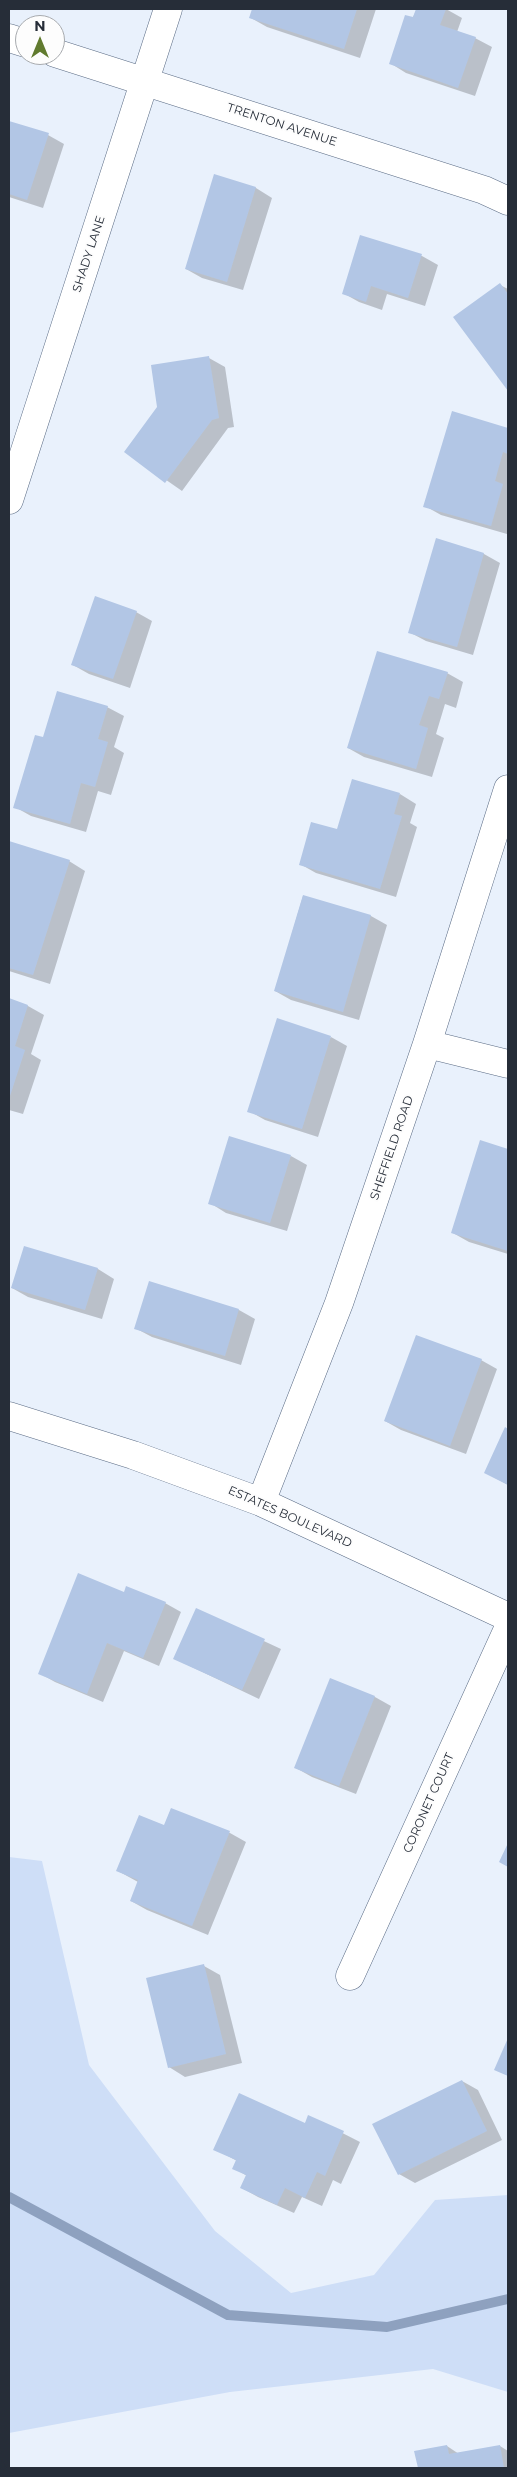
<!DOCTYPE html>
<style>
body{margin:0}
#map{position:relative;width:517px;height:2477px;overflow:hidden;background:#e9f1fc;font-family:Montserrat,sans-serif}
canvas{display:block}
.frame{position:absolute;inset:0;border:10px solid #262d38;pointer-events:none}
.north{position:absolute;left:15px;top:15px;width:50px;height:50px;box-sizing:border-box;background:#fdfdfd;border:1px solid #a7aaae;border-radius:50%;rotate:0deg;font-size:14px;font-weight:700;line-height:20px;text-align:center;color:#262d38}
.north::after{content:'';display:block;margin:auto;width:18px;height:22px;background:#617b2f;clip-path:polygon(50% 0,100% 100%,50% 72%,0 100%)}
</style>
<div id="map">
<canvas width="517" height="2477"></canvas>
<div class="frame"></div>
<div class="north">N</div>
</div>
<script>
const c = document.querySelector('canvas').getContext('2d');
c.lineJoin = 'round';
function paint(path, color) {
  c.fillStyle = color;
  c.fill(path, 'evenodd');
}
function strokePath(path, color, width, dash) {
  c.strokeStyle = color;
  c.lineWidth = width;
  c.lineCap = dash ? 'butt' : 'round';
  c.setLineDash(dash || []);
  c.stroke(path);
}
function write(font, color, halo, rows, align = 'center') {
  c.font = font + ' Montserrat,sans-serif';
  c.lineWidth = 4;
  c.setLineDash([]);
  c.textBaseline = 'middle';
  c.strokeStyle = halo;
  c.fillStyle = color;
  for (const [text, x, y, turn = 0] of rows) {
    c.save();
    c.translate(x, y);
    c.rotate((+turn || 0) * Math.PI / 180);
    c.textAlign = isNaN(turn) ? turn : align;
    if (halo) c.strokeText(text, 0, 0);
    c.fillText(text, 0, 0);
    c.restore();
  }
}
const green = new Path2D(`
 M9,1857L42,1861L89,2065L215,2231L291,2293L374,2275L435,2200L508,2195V2392L433,2369L230,2392L9,2433Z`);
const shadow = new Path2D(`
 M254,9H376L360,58L267,27L251,18Z
 M417,9H446L462,18L457,32L475,38L492,47L475,96L406,73L390,63Z
 M9,122L48,135L64,144L43,208L9,197Z
 M215,175L256,188L272,198L243,290L202,278L186,269Z
 M361,236L422,256L438,265L425,306L387,294L382,310L359,302L343,293Z
 M500,285L508,289V389L455,317Z
 M209,358L225,367L234,427L228,428L182,491L126,452Z
 M453,413L508,429L507,534L441,515L425,506Z
 M437,540L484,554L500,563L473,655L426,641L409,632Z
 M136,612L152,621L130,688L89,674L73,665Z
 M447,673L463,682L456,708L445,704L436,734L444,738L432,777L364,757L348,748Z
 M107,707L124,716L114,747L124,753L111,795L98,791L86,832L31,816L15,807L44,739Z
 M400,794L416,804L410,823L417,827L396,897L316,873L300,864L338,831Z
 M9,842L69,861L85,871L50,984L9,971Z
 M303,896L371,916L387,925L359,1020L291,1000L275,991Z
 M9,1000L28,1006L44,1015L31,1054L41,1060L23,1114L9,1110Z
 M331,1037L347,1046L318,1137L265,1120L249,1111Z
 M481,1141L508,1150V1254L469,1242L453,1233Z
 M291,1156L307,1165L287,1231L226,1213L210,1203Z
 M24,1248L98,1269L114,1279L102,1319L28,1297L12,1288Z
 M150,1283L239,1310L255,1319L241,1365L152,1337L135,1328Z
 M481,1360L497,1369L466,1454L401,1430L385,1421Z
 M506,1429L508,1430V1485L486,1473Z
 M125,1594L165,1603L181,1612L159,1666L124,1651L103,1702L55,1682L39,1673Z
 M197,1610L281,1649L259,1699L175,1659Z
 M331,1679L375,1697L391,1706L356,1794L312,1777L296,1768Z
 M171,1809L230,1833L246,1842L208,1935L147,1910L131,1901L138,1882L118,1871L164,1827Z
 M204,1966L220,1975L242,2063L185,2077L169,2067Z
 M462,2081L478,2090L502,2140L415,2183L399,2174Z
 M309,2116L360,2142L341,2184L333,2180L322,2206L302,2197L294,2213L258,2197L242,2188L247,2176L234,2168L237,2161L215,2149L305,2124Z
 M447,2446L459,2454L500,2446L508,2451V2468H419L416,2452Z`);
const stream = new Path2D(`
 M9,2197L228,2315L387,2327L508,2299`);
const building = new Path2D(`
 M252,9H357L344,49L249,18Z
 M416,9H446L440,25L476,37L458,88L389,64L405,15L413,17Z
 M9,121L49,133L27,200L9,194Z
 M214,174L256,187L227,282L185,269Z
 M360,235L422,254L408,298L371,286L366,302L342,294Z
 M500,283L508,294V391L453,317Z
 M209,356L219,418L212,420L165,483L124,452L157,407L151,365Z
 M452,411L508,428V454L503,452L495,481L503,484L491,526L423,507Z
 M436,538L484,553L457,647L408,633Z
 M95,596L137,611L113,679L71,665Z
 M377,651L448,672L439,699L429,696L419,725L428,728L416,769L347,748Z
 M57,691L108,706L98,739L108,742L95,787L81,783L70,824L13,808L35,735L43,737Z
 M352,779L400,793L394,814L402,816L380,889L299,865L311,822L337,829Z
 M9,841L70,860L33,975L9,968Z
 M303,895L371,915L343,1012L274,991Z
 M9,998L28,1005L15,1046L25,1050L9,1099Z
 M277,1018L331,1036L302,1129L247,1112Z
 M229,1136L291,1155L270,1223L208,1204Z
 M480,1140L508,1149V1251L451,1233Z
 M24,1246L98,1268L85,1310L11,1288Z
 M149,1281L239,1309L225,1356L134,1329Z
 M416,1335L482,1359L450,1446L384,1421Z
 M505,1427L508,1429V1485L484,1473Z
 M78,1573L124,1592L126,1586L166,1602L143,1658L107,1643L87,1694L38,1674Z
 M196,1608L265,1639L242,1690L173,1659Z
 M330,1678L375,1696L339,1786L294,1768Z
 M171,1808L230,1831L192,1926L130,1901L138,1880L116,1871L139,1815L164,1825Z
 M508,1843V1867L499,1862Z
 M204,1964L226,2054L168,2068L146,1978Z
 M508,2038V2076L494,2070Z
 M462,2080L487,2131L398,2175L372,2124Z
 M239,2093L305,2123L308,2115L344,2131L325,2176L317,2172L305,2198L285,2188L277,2205L240,2188L246,2175L232,2169L236,2160L213,2150Z
 M447,2445L449,2454L500,2445L504,2468H418L414,2451Z`);
const minor = new Path2D(`
 M9,38L25,43
 M55,53L484,190L508,201
 M9,500L168,9
 M427,1044L508,1064
 M9,1416L133,1455L261,1502L508,1617
 M261,1502L339,1303L427,1044L508,789
 M350,1976L508,1629`);
const streetNames = [
 ["TRENTON AVENUE",282,125,18],
 ["SHADY LANE",89,254,-72],
 ["SHEFFIELD ROAD",392,1148,-71],
 ["ESTATES BOULEVARD",290,1517,24],
 ["CORONET COURT",429,1803,-66]
];
paint(green, '#cedef7');
paint(shadow, '#0003');
strokePath(stream, '#8ea1bf', 10);
paint(building, '#b2c6e5');
strokePath(minor, '#5b6c85', 29);
strokePath(minor, '#fff', 28);
write('12px', '#262d38', '#fdfdfd', streetNames);
</script>
